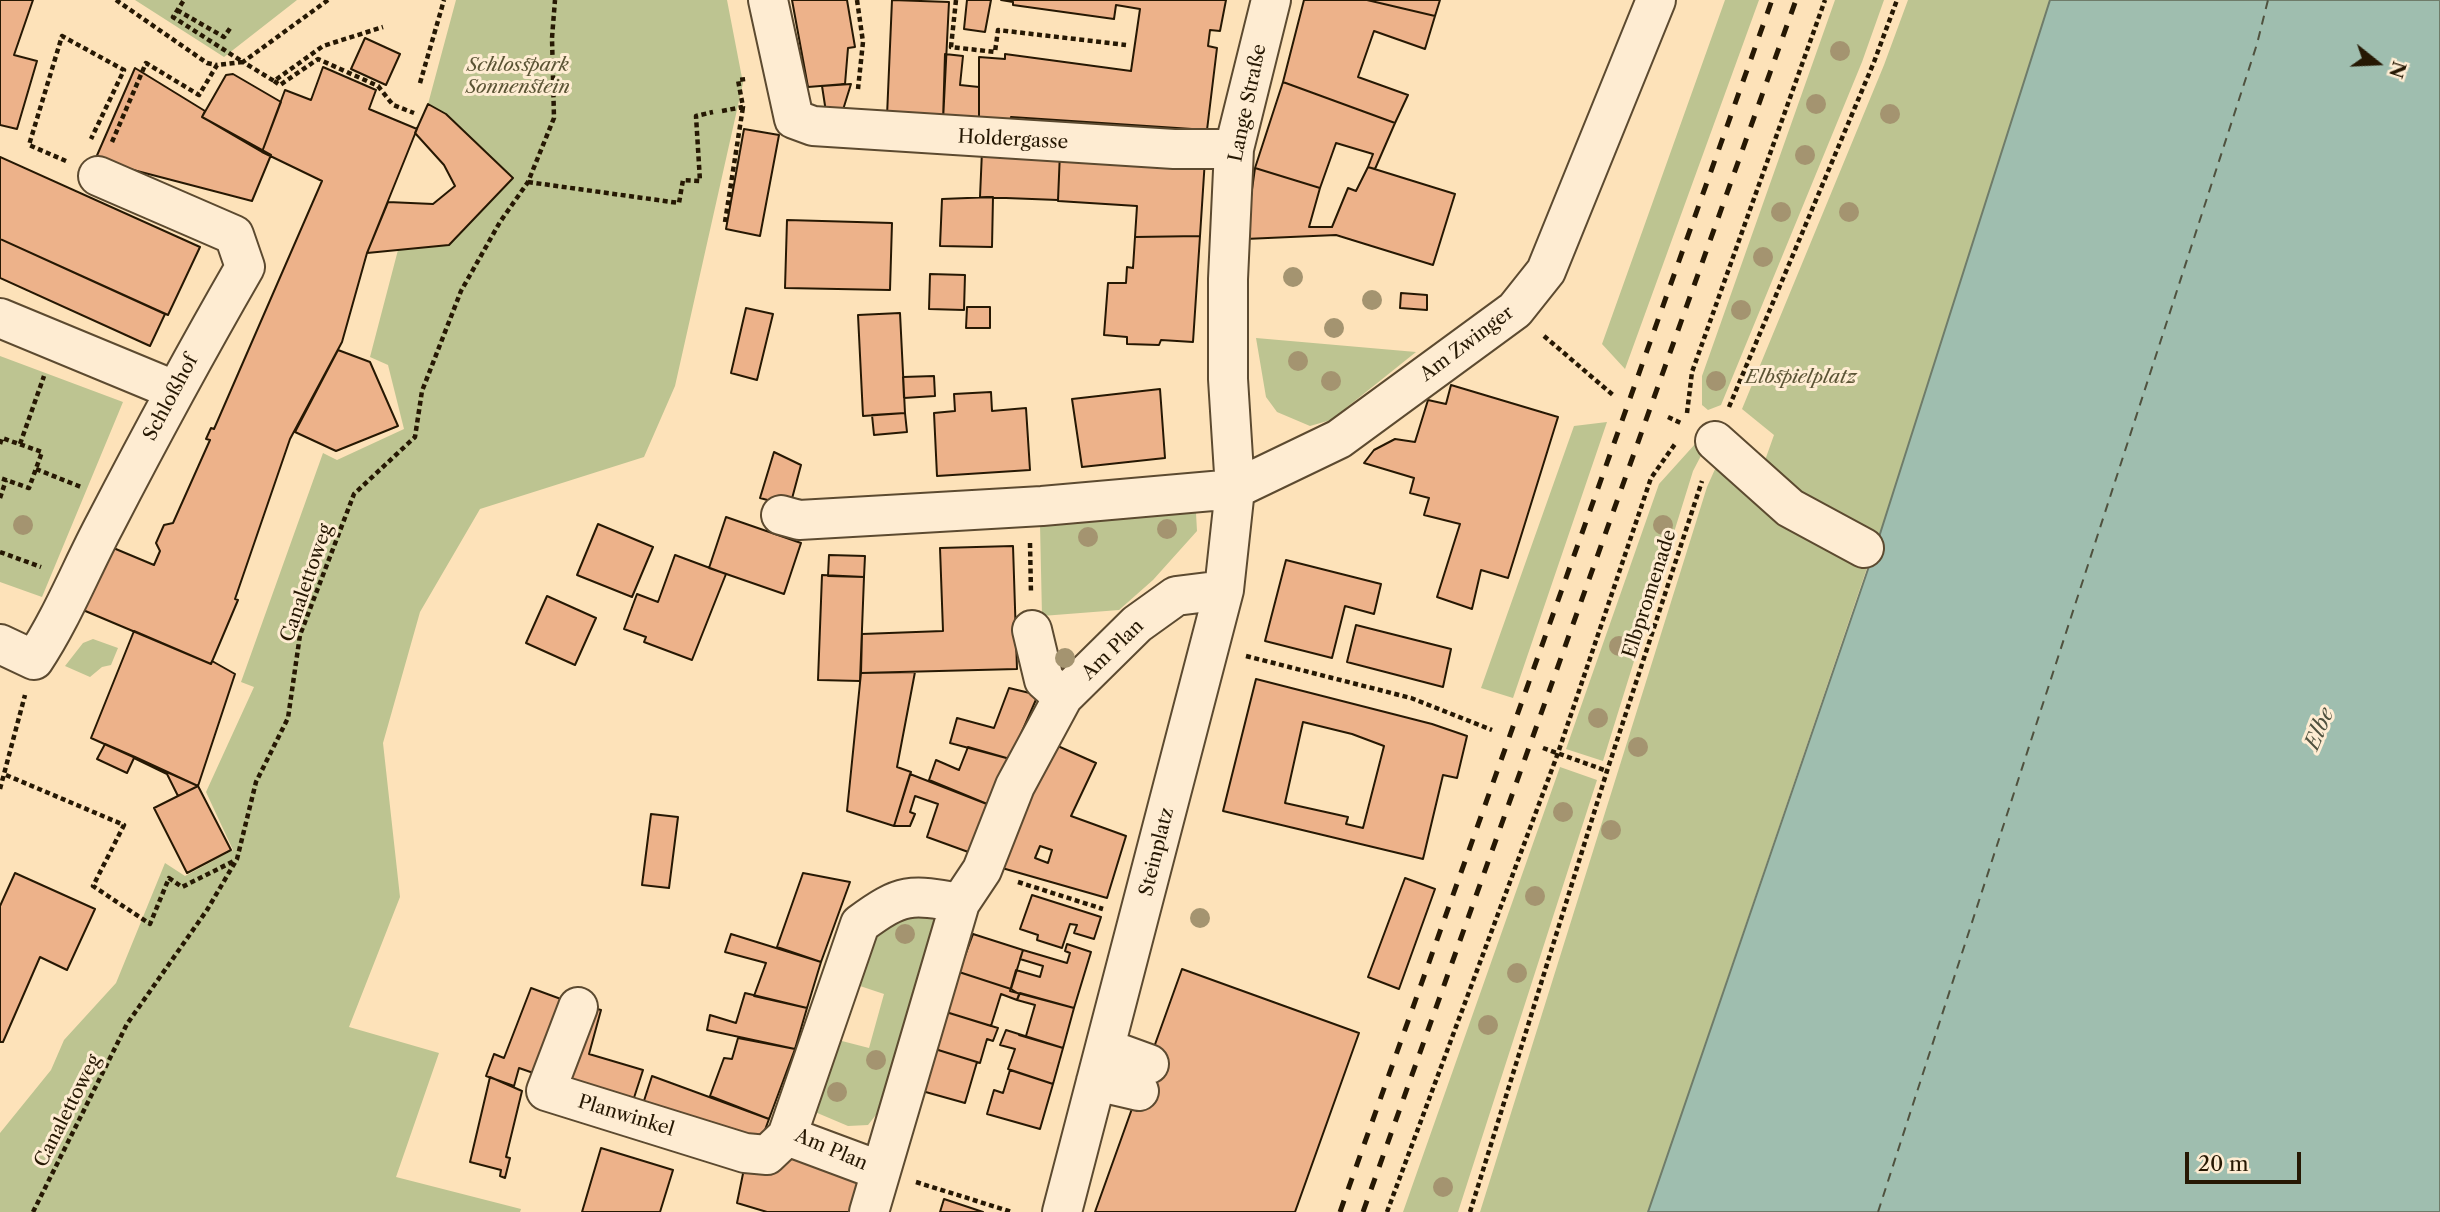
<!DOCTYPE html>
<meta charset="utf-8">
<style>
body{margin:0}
#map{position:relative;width:2440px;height:1212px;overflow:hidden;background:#fde2b9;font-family:"Libre Caslon Text",serif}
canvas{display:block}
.north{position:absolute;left:2342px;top:28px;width:70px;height:70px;-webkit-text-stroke:5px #feecd2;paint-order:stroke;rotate:108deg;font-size:19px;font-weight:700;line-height:28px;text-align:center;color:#261803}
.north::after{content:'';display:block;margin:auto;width:24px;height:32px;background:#261803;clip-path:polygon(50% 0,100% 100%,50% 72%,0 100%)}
.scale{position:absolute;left:2185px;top:1152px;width:116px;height:32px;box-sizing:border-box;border:4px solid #261803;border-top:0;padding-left:9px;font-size:21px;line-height:24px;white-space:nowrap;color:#261803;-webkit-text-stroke:5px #feecd2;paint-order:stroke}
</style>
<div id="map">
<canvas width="2440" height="1212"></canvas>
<div class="north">N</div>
<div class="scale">20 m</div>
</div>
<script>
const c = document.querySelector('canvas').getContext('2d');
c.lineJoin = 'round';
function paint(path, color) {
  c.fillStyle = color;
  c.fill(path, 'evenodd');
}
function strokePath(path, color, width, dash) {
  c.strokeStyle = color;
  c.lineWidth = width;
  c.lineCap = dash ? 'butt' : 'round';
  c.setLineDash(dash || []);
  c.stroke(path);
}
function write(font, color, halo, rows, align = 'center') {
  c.font = font + ' "Libre Caslon Text",serif';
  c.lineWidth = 6;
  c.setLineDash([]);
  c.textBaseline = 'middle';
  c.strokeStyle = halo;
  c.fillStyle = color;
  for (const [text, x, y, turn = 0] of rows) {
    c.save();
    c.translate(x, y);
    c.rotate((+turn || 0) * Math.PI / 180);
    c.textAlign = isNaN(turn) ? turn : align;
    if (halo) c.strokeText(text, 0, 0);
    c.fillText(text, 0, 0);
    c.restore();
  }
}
const green = new Path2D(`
 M135,0H297L224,57Z
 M456,0H727L743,83L675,386L644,457L480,509L420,612L383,743L400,897L349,1027L439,1053L396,1177L521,1209L520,1212H0V1133L51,1070L64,1040L116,983L165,863L185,876L233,850L206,792L254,687L241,682L323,453L337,460L404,429L388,365L370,357L398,250L449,245L513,178L446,114L428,104Z
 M1725,0H1759L1625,369L1602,344Z
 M1835,0H1884L1862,62L1721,405L1708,410L1702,405V376Z
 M1908,0H2050L1879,537L1797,495L1763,466L1774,435L1742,409L1884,65Z
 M1256,338L1416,352L1331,420L1310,426L1277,412L1266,397Z
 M0,356L123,402L42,597L0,582Z
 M1607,422L1513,698L1481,688L1574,426Z
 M1696,443L1705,448L1693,471L1603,761L1566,749L1659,484Z
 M1720,458L1868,565L1648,1212H1480L1707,487Z
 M1196,513L1197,531L1153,580L1119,610L1042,616L1040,524Z
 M93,639L118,648L111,665L102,667L90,677L65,666L83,643Z
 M1560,767L1597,780L1458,1212H1403Z
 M924,911L935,922L879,1111L868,1125L848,1126L815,1112L838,1040L869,1048L884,994L854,984L875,923Z`);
const water = new Path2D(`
 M2050,0H2440V1212H1648L1879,537Z`);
const ferry = new Path2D(`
 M1878,1212L2257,44L2268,0`);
const building = new Path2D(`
 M0,0H33L14,55L37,61L17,129L0,125Z
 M792,0H847L855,47L848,48L845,84L808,87Z
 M892,0L949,2L943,121L887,116Z
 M967,0H991L985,32L964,29Z
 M1001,0H1226L1220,31L1210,30L1208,46L1217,48L1207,130L1011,117L1010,123L979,121V57L1005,59V54L1131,71L1140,9L1116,5L1114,19L1013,5V2Z
 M1304,0H1367L1435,16L1425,49L1374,31L1358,77L1408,95L1395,123L1283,82Z
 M1367,0H1440L1435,16Z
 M365,38L400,54L386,85L351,69Z
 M945,54L963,56L960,85L979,87V124L943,121Z
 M323,67L376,90L369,109L417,129L367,253L342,342L290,439L235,599L238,600L211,664L83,610L111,547L154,565L160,551L156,543L164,525L173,523L210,440L206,439L211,428L214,429L322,181L262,152L285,90L311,100Z
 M135,68L205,111L202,117L271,155L252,201L95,160Z
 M233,74L281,102L262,152L202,117L226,75Z
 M1283,82L1395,123L1375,169L1368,167L1373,154L1336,143L1320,188L1255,168Z
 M851,84L842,113L826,112L822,86Z
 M428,104L446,114L513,178L449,245L367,253L388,202L433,204L455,186L444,165L415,133Z
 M744,129L779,135L760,236L726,229Z
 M982,151L1060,152L1058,200L980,197Z
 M1060,152L1205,159L1200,236L1135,237L1137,206L1058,201Z
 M0,157L200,247L168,315L0,239Z
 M1368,167L1455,194L1433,265L1336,235L1245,239L1255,168L1320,188L1309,227H1332L1348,188L1356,191Z
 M993,197L992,247L940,246L942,199Z
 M787,220L892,223L890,290L785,288Z
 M1200,236L1193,342L1161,340L1159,345L1127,344V337L1104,335L1108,283H1126L1127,267L1133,268L1135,237Z
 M0,239L165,314L150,346L0,278Z
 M930,274L965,275L964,310L929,309Z
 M1401,293L1427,295V310L1400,308Z
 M967,307H990V328H966Z
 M746,308L773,314L757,380L731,373Z
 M900,313L905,413L863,416L858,315Z
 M338,350L370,362L398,426L336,451L295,432Z
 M934,376L935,396L904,398L903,377Z
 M1451,385L1558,417L1508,578L1481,570L1472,609L1437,597L1460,524L1424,515L1429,498L1410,493L1414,478L1364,463L1374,450L1395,439L1415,442L1428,400L1446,404Z
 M1160,389L1165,458L1082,467L1072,399Z
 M991,392L992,411L1026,408L1030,470L937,476L934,413L955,411L954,394Z
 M905,413L907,432L874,435L872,415Z
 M774,452L801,465L790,506L760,498Z
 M726,517L801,543L784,594L709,568Z
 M598,524L653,547L632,597L577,575Z
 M1013,546L1017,669L861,673L862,634L943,631L940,548Z
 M675,555L726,574L692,660L644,642L646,637L624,629L637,594L658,602Z
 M829,555L865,556L864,577L828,576Z
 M1286,560L1381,584L1374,614L1345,606L1332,658L1265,641Z
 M822,575L864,577L860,681L818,680Z
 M547,596L596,618L575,665L526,643Z
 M1356,625L1451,649L1443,687L1347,662Z
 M134,631L211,664L212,661L235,674L198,786L91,738Z
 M915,672L897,767L911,772L894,826L847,811L861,673Z
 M1256,679L1432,724L1467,736L1457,778L1443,775L1423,859L1223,811ZM1303,722L1352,734L1384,746L1363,828L1346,824L1348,817L1285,803Z
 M1009,688L1038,695L1010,759L950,743L957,718L994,728Z
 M1051,743L1096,763L1071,816L1126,836L1107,898L995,866ZM1040,846L1052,850L1048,863L1035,858Z
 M105,744L135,757L198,786L178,796L167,774L134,758L127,773L97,759Z
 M968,747L1010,759L992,806L929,780L936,760L959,770Z
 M910,774L992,806L971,853L927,837L938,804L915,796L910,812L915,814L910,826H894Z
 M198,786L231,850L187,873L154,808Z
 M651,814L678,817L669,888L642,885Z
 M15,873L95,909L67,970L40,957L3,1042H0V906Z
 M803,873L850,882L821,962L777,947Z
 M1405,878L1435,889L1399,989L1368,977Z
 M1032,895L1101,917L1094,939L1074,933L1077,925L1070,924L1062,948L1037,940L1038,935L1020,929Z
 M731,934L821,962L807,1008L754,996L766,963L725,952Z
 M973,934L1023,950L1011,989L959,972Z
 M1067,944L1091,952L1074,1008L1010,991L1016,970L1040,977L1043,966L1020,959L1023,950L1067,963L1070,953L1065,951Z
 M1182,969L1359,1033L1295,1212H1095Z
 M959,972L1011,989L1019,994L1017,1000L1001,994L991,1026L946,1012Z
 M531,988L569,1002L542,1076L519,1068L514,1086L486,1076L494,1054L504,1058Z
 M745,993L807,1008L795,1049L707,1030L710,1015L736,1023Z
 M1020,993L1074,1008L1063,1048L1019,1035L1026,1036L1035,1005L1017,1000Z
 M582,1005L601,1010L589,1054L643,1070L631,1107L551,1081Z
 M946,1012L998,1028L993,1041L987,1039L980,1063L935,1049Z
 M1006,1030L1063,1048L1053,1084L1008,1069L1015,1049L1000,1045Z
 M738,1038L795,1049L769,1119L710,1096L724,1058L732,1059Z
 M935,1049L977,1062L965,1103L922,1091Z
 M1010,1070L1053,1084L1040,1129L987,1114L994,1090L1003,1093Z
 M652,1076L769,1119L758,1149L641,1110Z
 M490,1077L522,1091L506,1157L510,1158L505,1178L500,1176L501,1170L470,1162Z
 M601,1148L673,1170L660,1212H582Z
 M781,1155L871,1180L860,1212H767L737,1203L746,1159Z
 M944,1199L983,1212H940Z`);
const path = new Path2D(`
 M116,0L207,63L217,65
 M328,0L243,62L274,81L323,46L383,27
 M857,0L863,42L858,89
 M956,0L951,47L995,52L998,30L1126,45
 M177,10L224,37L231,27
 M274,81L280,85L318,59L378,86L393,105L414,113
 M420,83L444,0
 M722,111L743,107L738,80L746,79
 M112,142L146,63L199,95L217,65L243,62L173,17L184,0
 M66,161L29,145L62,36L124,70L91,139
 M528,182L679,203L683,180L700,181L696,116L713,112
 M725,222L743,107
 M1544,336L1613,395
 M1729,407L1874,62L1897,0
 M1687,413L1692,372L1825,0
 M1668,417L1683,424
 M0,444L2,438L42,452L29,488L0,478
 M20,444L44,376
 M36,469L81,487
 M0,498L6,480
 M1030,543L1031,594
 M0,552L41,567
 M1246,656L1411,698L1492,730
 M1543,748L1607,771
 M6,775L124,825L93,886L150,924L169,878L182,887L236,860
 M0,789L25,695
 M1018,882L1103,909
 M916,1182L1012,1212
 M33,1212L127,1024L207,910L237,859L256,782L288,718L300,635L354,494L415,437L422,391L461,291L500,222L528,182L554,118L552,38L555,0
 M1387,1212L1558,753L1651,478L1675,444
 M1470,1212L1607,771L1702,481`);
const minor = new Path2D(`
 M768,0L794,119L813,126L1174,149H1234
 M0,318L174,390
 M1715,441L1790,508L1864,548
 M781,515L799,520L887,515L1042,506L1235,489L1339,439L1515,310L1546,271L1656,0
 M1032,630L1044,680L1063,697
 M0,644L34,660C62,618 81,569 105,524C150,437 196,352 245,267L234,235L98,176
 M578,1007L546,1091L745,1153L767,1155L787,1136
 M1105,1048L1149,1064
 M1096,1081L1139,1091
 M881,1171L787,1136L860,924C902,893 910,894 960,903
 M869,1212L960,903L982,870L1015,786L1063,697L1137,624L1176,596L1224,590
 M1062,1212L1224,590L1235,489L1228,379V279L1234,149L1271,0`);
const rail = new Path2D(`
 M1340,1212L1772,0
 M1363,1212L1796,0`);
const trees = [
 [1840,51],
 [1816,104],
 [1890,114],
 [1805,155],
 [1781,212],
 [1849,212],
 [1763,257],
 [1293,277],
 [1372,300],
 [1741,310],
 [1334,328],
 [1298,361],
 [1331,381],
 [1716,381],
 [23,525],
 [1663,525],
 [1167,529],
 [1088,537],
 [1619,646],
 [1065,658],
 [1598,718],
 [1638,747],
 [1563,812],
 [1611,830],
 [1535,896],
 [1200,918],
 [905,934],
 [1517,973],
 [1488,1025],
 [876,1060],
 [837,1092],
 [1443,1187]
];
const parkNames = [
 ["Schlosspark",518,66],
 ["Sonnenstein",518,88],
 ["Elbspielplatz",1801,378]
];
const streetNames = [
 ["Lange Straße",1248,103,-78],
 ["Holdergasse",1013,140,3],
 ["Am Zwinger",1467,344,-37],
 ["Schloßhof",171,398,-62],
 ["Canalettoweg",307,583,-71],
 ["Elbpromenade",1650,594,-72],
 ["Am Plan",1113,650,-44],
 ["Steinplatz",1157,852,-76],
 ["Canalettoweg",68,1111,-63],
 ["Planwinkel",626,1116,17],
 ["Am Plan",831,1150,23]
];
const waterNames = [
 ["Elbe",2320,729,-67]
];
paint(green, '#bdc491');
paint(water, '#9fbeaf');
strokePath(water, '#6f7c6a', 2);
strokePath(ferry, '#50523f', 2, [9, 7]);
paint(building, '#edb28a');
strokePath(building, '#261803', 2);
strokePath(minor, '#5c4a30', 42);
strokePath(path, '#261803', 4.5, [5, 3.5]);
strokePath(minor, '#feecd2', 38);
strokePath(rail, '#261803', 5, [12, 12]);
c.fillStyle = '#a49470';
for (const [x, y] of trees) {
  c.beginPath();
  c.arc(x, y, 10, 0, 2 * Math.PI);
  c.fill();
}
write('italic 19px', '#5b5435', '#feecd2', parkNames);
write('19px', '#261803', '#feecd2', streetNames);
write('italic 21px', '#50523f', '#feecd2', waterNames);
</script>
